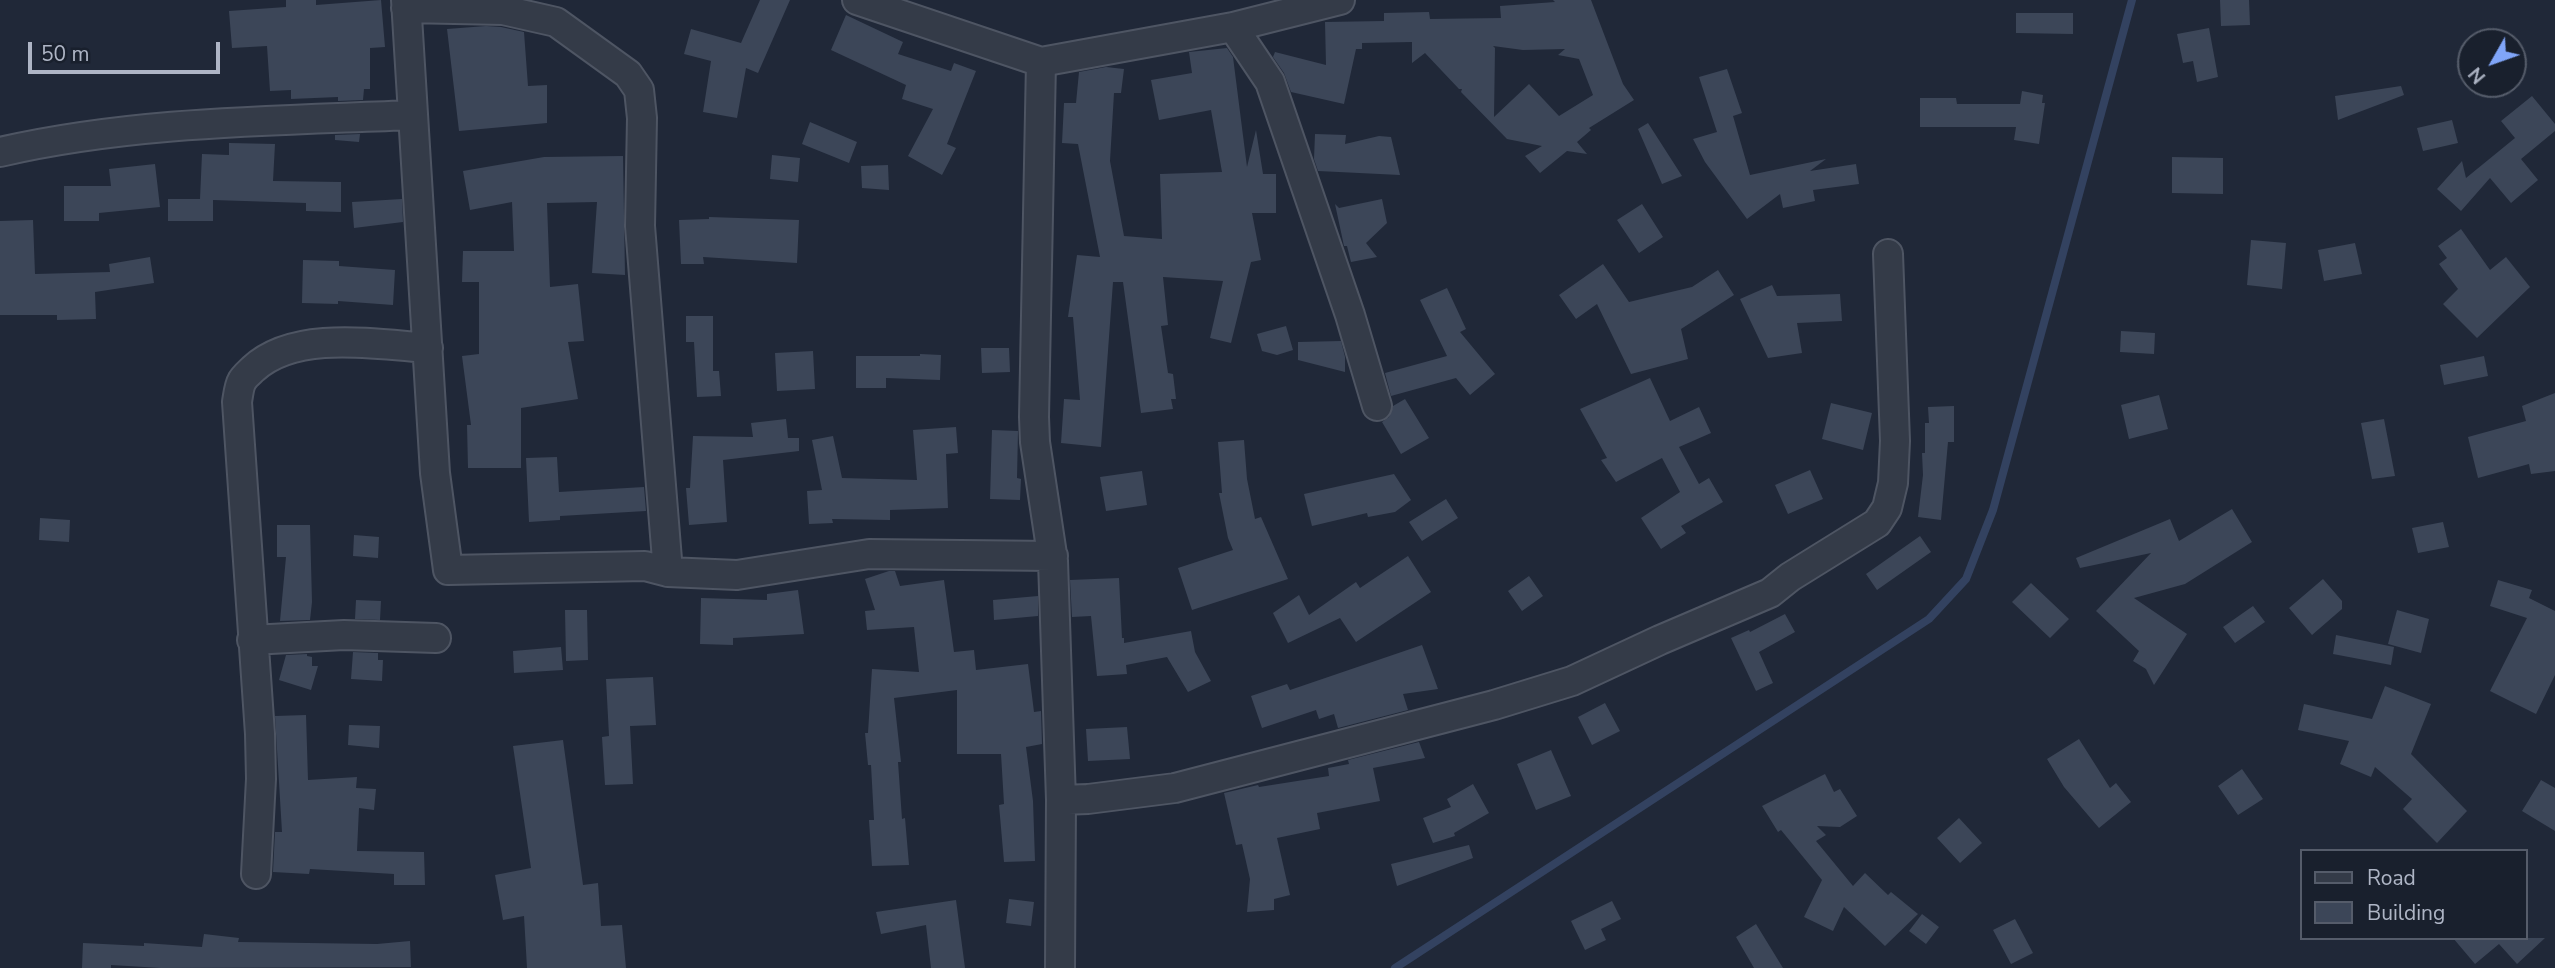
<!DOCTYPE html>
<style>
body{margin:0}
#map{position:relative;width:2555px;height:968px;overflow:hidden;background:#202838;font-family:"Nunito Sans",sans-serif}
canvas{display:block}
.legend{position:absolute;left:2300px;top:849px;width:228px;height:91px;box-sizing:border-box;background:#19202d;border:2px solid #555c6a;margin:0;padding:9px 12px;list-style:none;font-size:21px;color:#aeb5c5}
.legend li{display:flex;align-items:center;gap:14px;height:35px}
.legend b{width:35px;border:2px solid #555c6a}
.north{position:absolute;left:2457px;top:28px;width:70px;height:70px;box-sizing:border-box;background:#19202d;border:2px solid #555c6a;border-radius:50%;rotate:230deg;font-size:19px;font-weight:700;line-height:28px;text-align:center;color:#aeb5c5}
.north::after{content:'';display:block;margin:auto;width:24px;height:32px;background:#80a5f8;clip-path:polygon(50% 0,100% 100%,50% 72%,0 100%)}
.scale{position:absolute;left:28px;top:42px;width:192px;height:32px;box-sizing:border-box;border:4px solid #aeb5c5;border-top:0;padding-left:9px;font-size:21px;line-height:24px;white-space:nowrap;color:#aeb5c5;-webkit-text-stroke:5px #19202d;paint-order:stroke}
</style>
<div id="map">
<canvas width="2555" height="968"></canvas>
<ul class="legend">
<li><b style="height:9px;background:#343b48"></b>Road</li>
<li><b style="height:19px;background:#3c4658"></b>Building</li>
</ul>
<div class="north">N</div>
<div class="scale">50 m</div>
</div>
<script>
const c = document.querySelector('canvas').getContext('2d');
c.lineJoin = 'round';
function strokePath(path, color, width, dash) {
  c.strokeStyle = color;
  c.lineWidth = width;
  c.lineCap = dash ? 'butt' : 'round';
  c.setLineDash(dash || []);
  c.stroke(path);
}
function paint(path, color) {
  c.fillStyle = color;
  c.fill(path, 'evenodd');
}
const stream = new Path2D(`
 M1395,968L1929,619L1966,579L1993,510L2132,0`);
const building = new Path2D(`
 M286,0H316V5L381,0L385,47L370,48V89H364L363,100L338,101V97L291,99V90L270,91L267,46L232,48L229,11L286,7Z
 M760,0H790L758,73L746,68L737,118L703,112L711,61L684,54L691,29L741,43Z
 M1553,0H1591L1623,84L1634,100L1589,128L1591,130L1577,142L1587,154L1567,151L1540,173L1525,156L1542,146L1507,139L1461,92L1462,89H1459L1425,53L1412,63V42L1362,43V49H1356L1344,104L1291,92L1284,73L1273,57L1275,52L1326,65L1325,22L1384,21V13L1429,12L1430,19L1501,18L1500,6L1555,2ZM1493,46L1523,50L1565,49L1558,55L1579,59L1593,95L1559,116L1529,84L1494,117L1495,48Z
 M2220,0H2249L2250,25L2221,26Z
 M2016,13H2073V34L2016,33Z
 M846,15L903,42L898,54L951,71L954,63L976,71L947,144L956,148L942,175L908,156L933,109L902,99L906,85L831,50Z
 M486,26L501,27L524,32L528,86L547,85V123L459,131L447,29Z
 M2209,28L2218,77L2197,82L2193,61L2183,63L2177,34Z
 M1227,48L1233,57L1247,167L1256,130L1263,174H1276V213H1252L1261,260L1251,262L1231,343L1210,338L1223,281L1163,277L1168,325L1161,326L1168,373L1173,374L1176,399H1171L1173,409L1141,413L1123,282H1113L1101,447L1061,443L1064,399L1080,400L1073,317H1068L1077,255L1100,257L1078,144L1062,143L1064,103H1076L1079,72L1106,67L1124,69L1121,93H1114L1110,161L1124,236L1162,239L1160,174L1222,172L1211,110L1159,120L1151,80L1192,73L1189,52Z
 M1727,69L1742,113L1733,116L1750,175L1826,159L1810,171L1856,164L1859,184L1813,190L1815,201L1783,208L1780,194L1747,219L1705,162L1693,139L1717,132L1699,77Z
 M2401,86L2404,95L2338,120L2335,96Z
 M2022,91L2043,95L2042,103H2045L2039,144L2014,140L2016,127H1920V98H1956L1957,104H2020Z
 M2532,96L2555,124V131L2521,159L2538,180L2511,203L2490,178L2461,211L2437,189L2462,161L2466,178L2515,138L2501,121Z
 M2452,120L2458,143L2423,151L2417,128Z
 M810,122L857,142L849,163L802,144Z
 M1648,123L1682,176L1662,184L1638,129Z
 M360,134L359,142L335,140V135Z
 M1315,134L1346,135L1345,144L1379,136L1391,137L1400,175L1318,171L1314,159Z
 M229,143L275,144L273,181L341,182V212L306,211V203L213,200V221H168V199H200L202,154L229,155Z
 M772,155L800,158L798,182L770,179Z
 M623,156L625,275L592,273L597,202L547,203L550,287L578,284L584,341L568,342L578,399L521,408V468H468L467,425H471L462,356L479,354V282H462L463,251H514L512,202L470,210L463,171L544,157Z
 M2172,157L2223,158V194L2172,193Z
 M155,164L160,207L99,213V221H64V186H111L109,169Z
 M888,165L889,190L862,188L861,166Z
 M402,199L403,222L354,228L352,202Z
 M1382,199L1387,223L1366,243L1377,257L1351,262L1347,246H1344L1335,204L1339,208Z
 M1642,204L1663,237L1639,253L1617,220Z
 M709,217L799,220L797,263L703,257L704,264H681L679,220L709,219Z
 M33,220L35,274L110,272L109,264L150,257L154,283L95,292L96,319L57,320V315H0V221Z
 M2461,229L2490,270L2506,257L2530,287L2477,338L2443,304L2458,289L2439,264L2447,258L2438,246Z
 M2251,240L2286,243L2282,289L2247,285Z
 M2355,243L2362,274L2324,281L2318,250Z
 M303,260L339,261V266L395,270L393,305L338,301V304L302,303Z
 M1603,264L1629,302L1692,287L1718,270L1734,295L1681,329L1688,359L1631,374L1597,304L1576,319L1559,295Z
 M1772,285L1777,296L1840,294L1842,321L1797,323L1802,353L1768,358L1740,299Z
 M1447,288L1466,329L1460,332L1495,374L1470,395L1456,378L1391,396L1385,373L1447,356L1420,300Z
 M686,316H713V371H719L721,396L697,397L694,342H686Z
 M1286,326L1293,350L1277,355L1262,351L1257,334Z
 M2121,331L2155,333L2154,354L2120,352Z
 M1341,341L1345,357V372L1298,360V342Z
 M981,348H1009L1010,372L982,373Z
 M813,351L815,389L777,391L775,353Z
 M920,354L941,355L940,380L886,378V388H856V356H920Z
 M2484,356L2488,376L2444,385L2440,365Z
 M1650,378L1670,421L1699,407L1711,433L1679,447L1699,484L1709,478L1723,502L1681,526L1686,533L1661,549L1641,518L1680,492L1662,458L1616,482L1601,460L1607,458L1580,409Z
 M2555,393V471L2531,474L2529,464L2478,478L2468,437L2526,421L2522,406Z
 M2159,395L2168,429L2129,439L2121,405Z
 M1405,399L1429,438L1401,454L1382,422L1389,417L1393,406Z
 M1831,403L1872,413L1863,450L1822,439Z
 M1954,406V442H1948L1941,520L1918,517L1923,475L1922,453H1925V423H1929L1928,407Z
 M786,419L788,438H799V451L723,460L727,522L689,525L686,488H690L693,436L753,437L751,423Z
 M2384,419L2395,476L2372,479L2361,423Z
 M956,427L958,453L946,454L948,508L890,510V520L832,519L833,523L809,524L807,491L822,490L812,440L833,436L842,478L917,480L913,430Z
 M992,430L1018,431L1017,478L1021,479L1020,500L990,499Z
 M1244,440L1247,479L1255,519L1261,517L1288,579L1192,610L1178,568L1233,550L1228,538L1219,493H1222L1218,442Z
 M557,457L559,492L644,487L646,511L560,516V520L529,522L526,458Z
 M1810,470L1823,499L1788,514L1775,485Z
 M1142,471L1147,505L1106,511L1100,477Z
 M1394,474L1411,500L1395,512L1368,517L1367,513L1312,526L1304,494Z
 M1446,499L1458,518L1422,541L1409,522Z
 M2232,509L2252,542L2185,584L2134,598L2187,634L2154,685L2146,669L2133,661L2139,651L2096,611L2151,553L2080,568L2076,558L2170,519L2179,541Z
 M40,518L70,520L69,542L39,540Z
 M2443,522L2449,547L2418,553L2412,528Z
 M277,525H310L312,602L310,620L280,621L286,557H277Z
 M354,535L379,537L378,558L353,556Z
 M1920,536L1931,552L1877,590L1866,574Z
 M1408,556L1431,592L1356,642L1340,618L1288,643L1273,613L1299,595L1309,615L1356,582L1360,588Z
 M889,571H895L900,586L944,580L954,652L974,650L976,670L1028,664L1034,712L1041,711L1042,744L1026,747L1033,801L1035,861L1004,862L999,805L1004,804L1001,754H957V690L894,698L901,762H898L902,819L905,818L909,865L872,866L869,820H874L871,765H868L865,733H868L872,669L919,672L914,627L867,630L865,611L875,610L865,579Z
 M1529,576L1543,596L1522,611L1508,591Z
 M1119,578L1122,638H1124V643L1191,631L1195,652L1211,681L1188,692L1167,657L1126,665L1127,674L1097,676L1091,616L1072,617L1070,580Z
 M2323,579L2342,601V609L2312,635L2289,608Z
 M2498,580L2532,590L2529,598L2555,611V675L2536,714L2490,691L2527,618L2490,606Z
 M2031,583L2069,619L2050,638L2012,602Z
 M798,590L804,634L733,638V645L700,644L701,598L767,600V594Z
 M1038,596V616L994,620L993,600Z
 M356,600L381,601L380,620L355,619Z
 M2253,606L2265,622L2235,643L2223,627Z
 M565,610H587L588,660L566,661Z
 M2397,610L2429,619L2421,653L2388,644Z
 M1785,614L1795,632L1759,652L1773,683L1756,691L1731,638L1749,630L1750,632Z
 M2336,635L2394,647L2391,665L2333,654Z
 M1422,645L1438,689L1403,694L1408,710L1338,728L1334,714L1319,719L1316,710L1262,728L1251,696L1287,684L1290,690Z
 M561,647L563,670L514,673L513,651Z
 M353,652L378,653V660H383L382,681L351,679Z
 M307,654V656L312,657V666H318L311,690L279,680L286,655Z
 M653,677L656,725L630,726L633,784L605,785L602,737L609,736L606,679Z
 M2385,686L2431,704L2411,754L2467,811L2437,843L2403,809L2412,799L2375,767L2371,777L2340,764L2349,741L2298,730L2304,704L2372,719Z
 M1605,703L1620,731L1592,745L1578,717Z
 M306,715L308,780L357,777L356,788L376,789L374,810L359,808L357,851L424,852L425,885H394V874L310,869L309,874L273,872L275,832H282L275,716Z
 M349,725L380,726L379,748L348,745Z
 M1127,727L1130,759L1088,761L1086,729Z
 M2079,739L2110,788L2116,783L2131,802L2099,828L2064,787L2047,759Z
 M563,740L583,885L598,883L601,926L622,925L626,968H527L524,916L503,920L495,875L531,868L513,746Z
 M1419,742L1425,758L1373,768L1380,801L1317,813L1320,829L1277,838L1290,895L1274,899V910L1247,912L1250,879L1242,844L1236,845L1224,793L1258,785L1259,787L1329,776L1328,768L1349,764L1348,760Z
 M1551,750L1571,796L1536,810L1517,764Z
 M2242,769L2263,799L2238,815L2218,786Z
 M1825,774L1834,792L1840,789L1857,816L1840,827L1817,826L1826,835L1816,841L1853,886L1865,873L1888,895L1891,892L1918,914L1885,946L1844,907L1833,931L1804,917L1822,880L1781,830L1778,832L1762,806Z
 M2541,780L2555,788V831L2522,811Z
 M1473,784L1489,813L1454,833L1455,836L1433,843L1423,818L1451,807L1447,799Z
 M1959,818L1982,843L1960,863L1937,838Z
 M1469,845L1473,858L1397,886L1391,864Z
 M1009,899L1034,902L1031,926L1006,923Z
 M956,900L965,968H931L926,925L881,934L876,912Z
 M1612,901L1621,919L1601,929L1606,940L1585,950L1571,921Z
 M1922,914L1939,927L1926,944L1909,931Z
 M2015,919L2033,953L2011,964L1993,930Z
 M1756,924L1783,968H1754L1736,937Z
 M204,934L239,938L238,942L377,944L410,941L411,967L161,968L111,965V968H82L83,943L144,946V943L202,947Z
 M2453,938H2545L2517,964L2499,944L2475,964Z`);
const street = new Path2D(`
 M406,0L435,473L448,570L645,566L668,572L737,575L869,554L1053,556
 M857,0L1041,62L1233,27L1340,0
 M406,8L503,10L556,22L628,74L639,90L642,118L640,226L668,572
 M1233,27L1270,82L1350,315L1377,406
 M1041,62L1034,417L1035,442L1053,561L1061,800L1060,968
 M0,152C135,121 275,121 413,115
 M252,640L344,635L436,638
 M1061,800L1088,799L1175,788L1494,705L1572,681L1660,640L1770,593L1790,577L1877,523L1887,508L1893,483L1895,441L1888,254
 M256,874L261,779L260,734L237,402C238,396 239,386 242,381C244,377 250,372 253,369C295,330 375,344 428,348`);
strokePath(stream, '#334260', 8);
paint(building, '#3c4658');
strokePath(street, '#4e5563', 32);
strokePath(street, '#343b48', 28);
</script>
